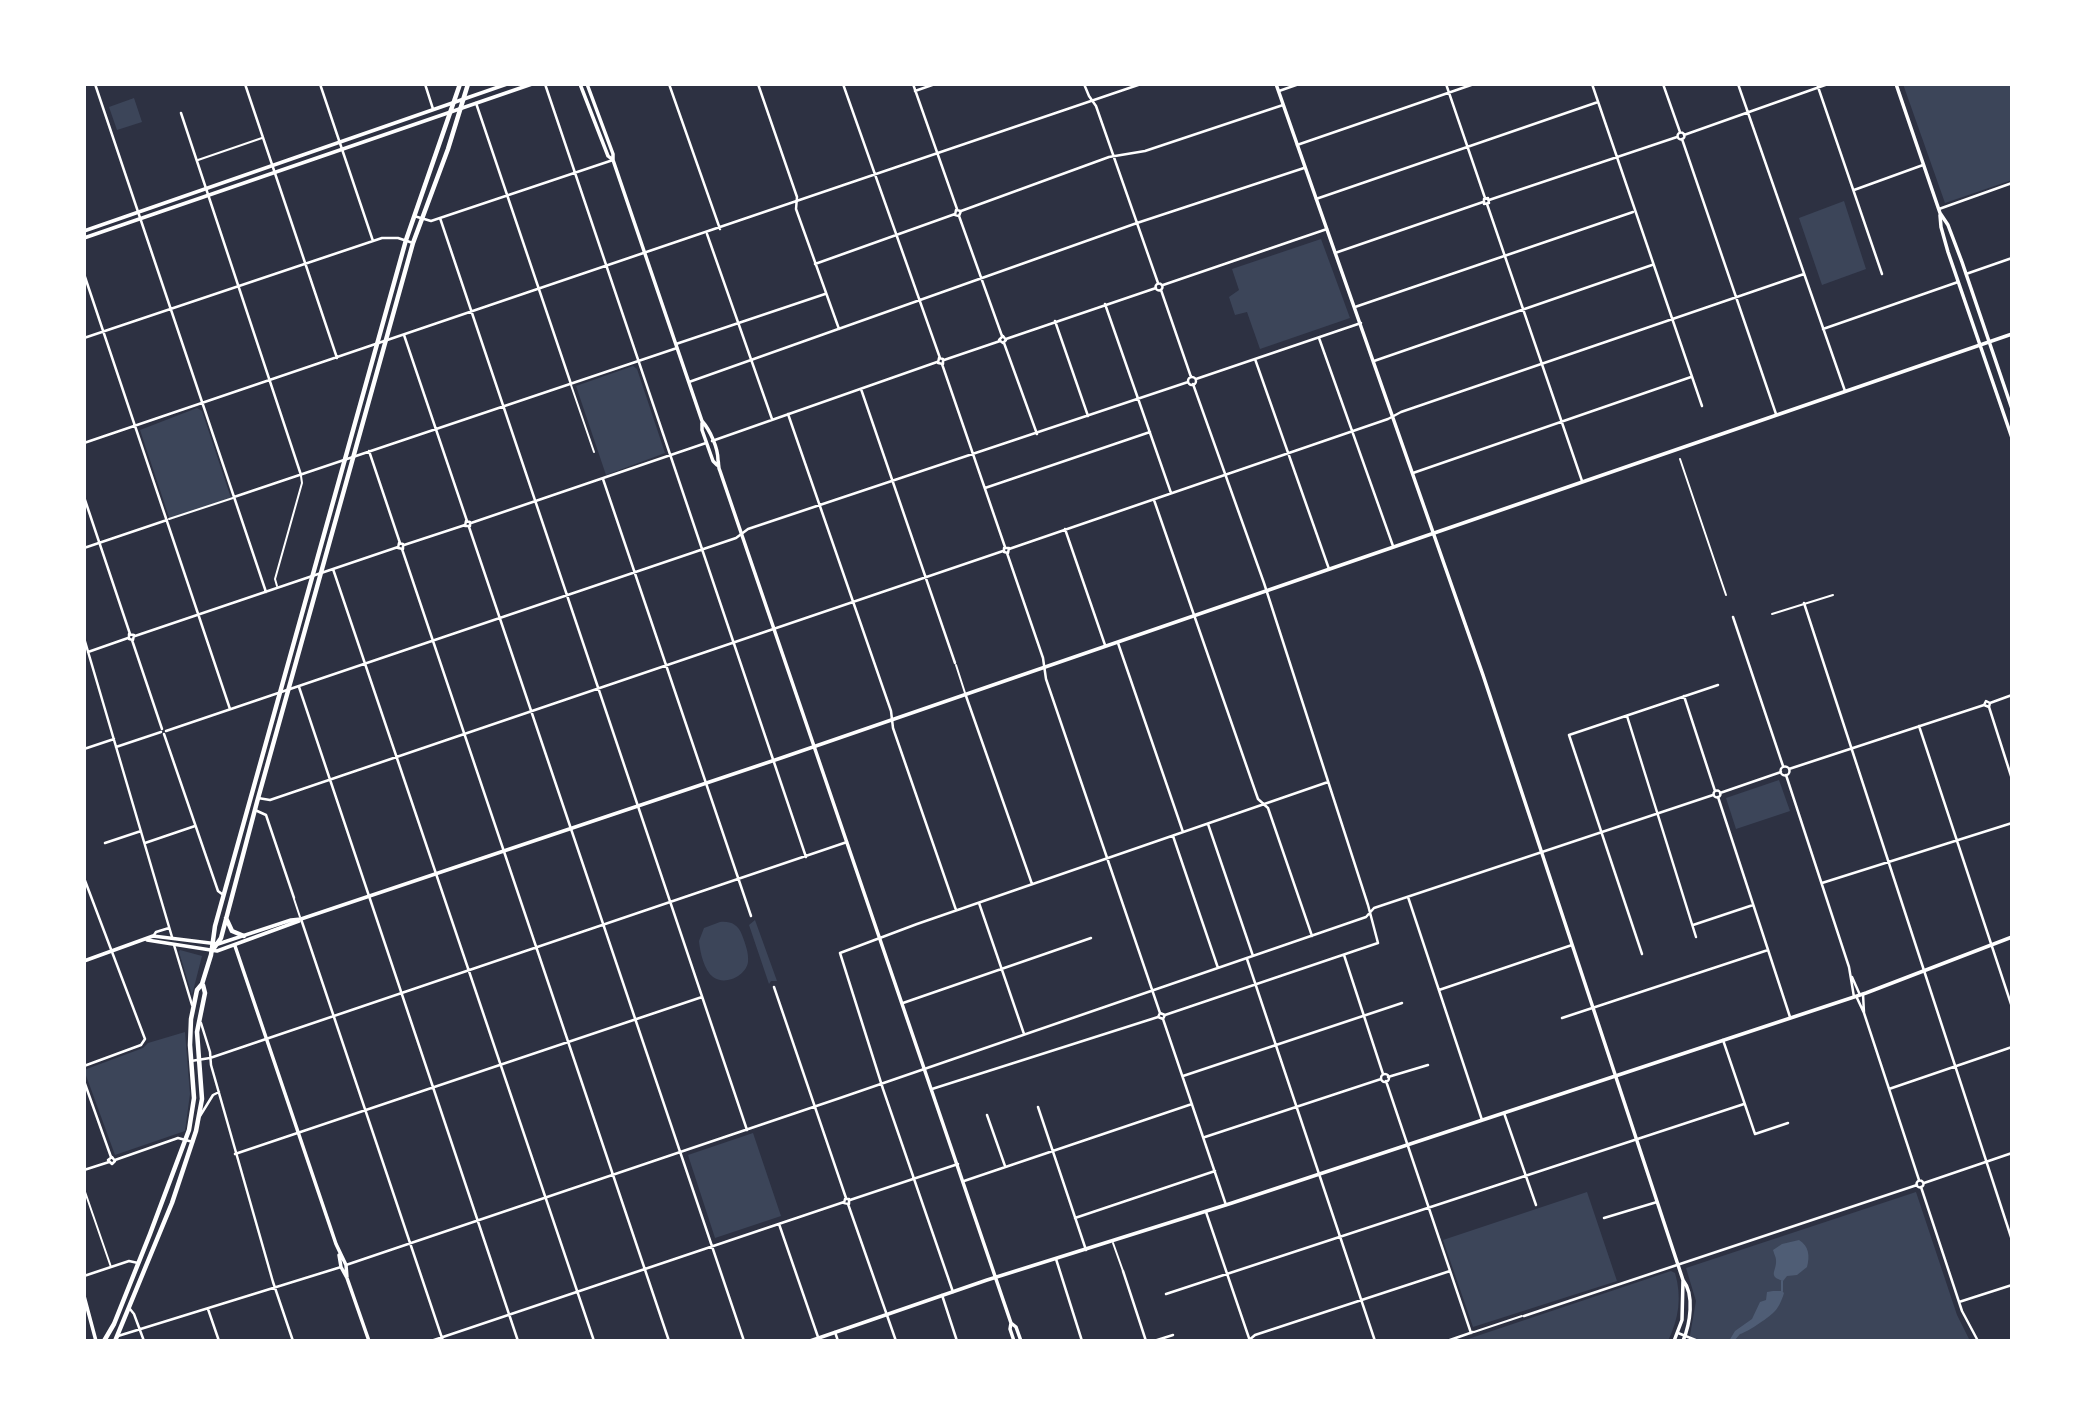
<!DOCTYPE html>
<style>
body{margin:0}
#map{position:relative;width:2096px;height:1425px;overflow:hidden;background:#2d3142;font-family:"Exo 2",sans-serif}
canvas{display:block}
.frame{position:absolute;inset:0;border:86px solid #fff;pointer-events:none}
</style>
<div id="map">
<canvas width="2096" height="1425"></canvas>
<div class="frame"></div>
</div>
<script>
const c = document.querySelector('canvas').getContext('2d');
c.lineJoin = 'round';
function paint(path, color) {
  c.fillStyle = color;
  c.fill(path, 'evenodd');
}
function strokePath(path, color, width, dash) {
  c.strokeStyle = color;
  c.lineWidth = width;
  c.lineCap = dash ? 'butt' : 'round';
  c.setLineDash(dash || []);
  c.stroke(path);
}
const green = new Path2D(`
 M1903,84H2012V180L1945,203Z
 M134,98L142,122L117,130L109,107Z
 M1844,201L1866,269L1822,285L1799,218Z
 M1321,239L1350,318L1260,349L1247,312L1235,315L1229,297L1239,290L1232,269Z
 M633,366L637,369L665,453L606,475L576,386Z
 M197,408L202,411L231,498L170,520L140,430Z
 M1779,780L1790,811L1736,829L1726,798Z
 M755,920L777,981H771L769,984L749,925Z
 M720,922C730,921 738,924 742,935C745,943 749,953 748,962C746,976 725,986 713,977C704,970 700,952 699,941L704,928Z
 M180,950L202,956L192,995L179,952Z
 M185,1032L190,1094L185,1131L115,1155L84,1070L143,1048L148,1043Z
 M753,1133L781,1216L715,1238L688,1155Z
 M1587,1192L1617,1281L1473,1327L1443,1240Z
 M1916,1192L1957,1315L1970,1341H1689L1696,1301L1686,1268Z
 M1671,1271L1675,1273C1682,1297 1679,1318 1668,1341H1462Z`);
const water = new Path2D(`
 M1799,1240C1809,1246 1810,1256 1807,1267L1797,1275L1787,1276L1783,1281C1767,1276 1777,1271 1776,1260C1776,1257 1774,1254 1773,1250L1782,1244Z
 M1773,1291H1782L1784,1293C1782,1300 1778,1309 1773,1313C1768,1318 1746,1333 1740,1334L1734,1341H1729L1735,1331L1752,1319L1760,1302L1766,1300L1767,1292Z`);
const stream = new Path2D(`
 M1782,1291V1281`);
const service = new Path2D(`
 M198,160L262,138
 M571,385L594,452
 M1680,459L1726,595
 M277,586L275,579L302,483L301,476
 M1772,614L1833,595
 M84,1189L111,1267`);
const pedestrian = new Path2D(`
 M169,519L233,498
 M956,665L965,693
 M294,899L300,917
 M1113,1243L1123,1271
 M1474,1332L1522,1316`);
const minor = new Path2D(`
 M95,84L266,592
 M245,84L337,358
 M320,84L373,241
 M425,84L433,109
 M545,84L806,857
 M669,84L720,229
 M758,84L797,197L796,209L839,329
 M843,84L940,358
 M913,84L957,209
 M1084,84L1089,96L1096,106L1158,283
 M1446,84L1485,198
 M1592,84L1702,406
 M1663,84L1680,132
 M1738,84L1845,391
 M1817,84L1882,274
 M915,91L935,84
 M1279,91L1299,84
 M476,103L571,384
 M181,113L301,475
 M1677.5 136a3.5 3.5 0 1 1 7 0a3.5 3.5 0 1 1-7 0Z
 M1684,135L1828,84
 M1682,139L1776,414
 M1297,145L1474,84
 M1854,190L1923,165
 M1316,199L1598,102
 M1484,199L1488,198L1489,203L1484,204Z
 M1489,200L1677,137
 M1487,204L1582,481
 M1939,209L2012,183
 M956,210L961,211L959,216L955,215Z
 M961,211L1109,157L1145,151L1283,105
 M414,216L431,221L613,160
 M959,216L1002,336
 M440,218L747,1130
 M707,234L772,419
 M1335,253L1483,202
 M815,264L955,214
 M84,274L230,709
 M1966,274L2012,258
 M1155.5 287a3.5 3.5 0 1 1 7 0a3.5 3.5 0 1 1-7 0Z
 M1163,285L1327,229
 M1161,290L1191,377
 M1105,304L1171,493
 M1355,307L1633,212
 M1055,321L1088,416
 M1823,329L1958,282
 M404,335L467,521
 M1003,336L1006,340L1003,343L999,340Z
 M84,338L382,238H398L413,243
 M1319,338L1393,546
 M1006,339L1156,288
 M1004,343L1037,434
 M676,344L825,294
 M939,358L943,359V364L938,363Z
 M1255,359L1329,569
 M944,360L1000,341
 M1374,361L1652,265
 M942,364L1005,547
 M1188 381a4 4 0 1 1 8 0a4 4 0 1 1-8 0Z
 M1196,379L1361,323
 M689,382L1137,223L1304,168
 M861,389L955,663
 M788,414L883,688L891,711L893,728L956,910
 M712,441L937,362
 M84,443L1141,84
 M369,451L400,543
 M1413,473L1691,377
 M603,479L751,916
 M985,488L1150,432
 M84,497L130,634
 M234,497L677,348
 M1154,500L1258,799L1268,808L1312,936
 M466,521L470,522V526H465Z
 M471,523L706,443
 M469,527L744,1341
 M1065,529L1105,645
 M399,543L403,544V549L398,548Z
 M404,545L465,525
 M84,548L167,520
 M1004,548H1009L1008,553L1004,552Z
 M402,549L669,1341
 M1009,549L1388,419L1401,412L1804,274
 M1007,553L1043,658L1046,679L1160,1013
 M333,569L594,1341
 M1804,603L2012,1240
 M1733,617L1783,766
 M129,634L134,635L133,640L129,639Z
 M135,636L398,547
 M84,638L172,937
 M132,640L162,729
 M1118,643L1183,832
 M88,652L128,638
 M299,687L518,1341
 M966,696L1032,884
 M1684,696L1715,791
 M1986,701L1990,703L1989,707L1984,705Z
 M1990,703L2012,695
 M1989,707L2012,779
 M1627,716L1696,937
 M1919,726L2012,1007
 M166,731L736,538L748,529L1188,382
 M164,734L218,891L222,894
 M116,747L161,732
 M84,749L114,739
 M1780.5 771a4.5 4.5 0 1 1 9 0a4.5 4.5 0 1 1-9 0Z
 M1789,769L1984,705
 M1786,775L1849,967L1854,997
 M1713.5 794a3.5 3.5 0 1 1 7 0a3.5 3.5 0 1 1-7 0Z
 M1720,793L1781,772
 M1718,797L1790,1017
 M258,798L270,800L1003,551
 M255,810L266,815L294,898
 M1208,824L1253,956
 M1173,836L1218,968
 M105,843L141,831
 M145,843L195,826
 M84,878L145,1039L141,1045L84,1066
 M1822,883L2012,823
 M1408,897L1482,1120
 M979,903L1024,1034
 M301,919L443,1341
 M1693,925L1753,905
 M154,935L156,932L169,928
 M174,945L192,1005
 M1642,954L1569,735L1718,685
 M1344,955L1383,1074
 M1247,959L1375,1341
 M1852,977L1860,995
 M774,987L846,1198
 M1439,990L1572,945
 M1863,994L1864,1013L1919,1180
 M1857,998L1864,1013
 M903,1003L1091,938
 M1160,1013L1165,1015L1163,1019L1158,1017Z
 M1165,1015L1378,943L1368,905L1264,583L1193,384
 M1562,1018L1768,950
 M1163,1019L1226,1205
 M201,1023L210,1052L211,1065L273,1282L293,1341
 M1723,1040L1755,1134L1788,1123
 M191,1061L210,1058L847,842
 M1381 1078a4 4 0 1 1 8 0a4 4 0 1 1-8 0Z
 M1183,1076L1402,1003
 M1388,1077L1428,1065
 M84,1081L111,1157
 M1386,1081L1471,1333
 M932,1089L1158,1017
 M1889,1089L2012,1047
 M1038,1107L1086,1250
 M1504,1113L1536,1205
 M987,1115L1005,1166
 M200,1116L213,1095L219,1092
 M1205,1137L1381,1079
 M235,1154L702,997
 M112,1157L115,1161L112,1164L108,1160Z
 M115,1160L178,1138L193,1142
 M84,1170L109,1162
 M1916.5 1184a3.5 3.5 0 1 1 7 0a3.5 3.5 0 1 1-7 0Z
 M964,1181L1192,1104
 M1924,1183L2012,1153
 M1921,1187L1962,1311L1978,1341
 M845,1199H849V1204L844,1203Z
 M850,1200L958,1164
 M848,1204L896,1341
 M1206,1212L1250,1341
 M1075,1218L1215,1171
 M1604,1218L1657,1202
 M779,1224L818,1337
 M1056,1259L1082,1341
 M346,1265L840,1098L1366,917L1374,908L1713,795
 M1123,1271L1146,1341
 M84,1276L129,1261L138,1263
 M953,1292L883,1089L840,953L917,924L1328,782
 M1166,1294L1744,1104
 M942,1295L957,1341
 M1959,1302L2012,1285
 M130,1309L134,1314L144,1341
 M208,1309L219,1341
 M1524,1316L1917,1185
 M835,1332L838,1341
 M1678,1333L1698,1341
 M118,1336L341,1267
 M431,1341L844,1202
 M1154,1341L1173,1335
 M1248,1341L1255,1335L1450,1271
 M1447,1341L1473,1332`);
const tertiary = new Path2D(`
 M1276,84L1483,675L1683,1280C1695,1295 1690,1324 1683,1341
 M147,940L217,951L299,921
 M235,946L336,1244L346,1265L347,1278L369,1341
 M84,961L153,936L218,944L291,920L301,919L781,758L2012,334
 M339,1255L341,1267L347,1278
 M84,1296L96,1341
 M1674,1341L1682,1320L1683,1280`);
const secondary = new Path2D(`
 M580,84L608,156L613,160
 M587,84L613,154V160L702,421C710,430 718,448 718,460C719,464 718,468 720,471L1011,1323L1016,1327L1021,1341
 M1896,84L1940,213L1948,225L1962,262L2012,409
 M1940,215L1941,227L1948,252L2012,438
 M84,231L507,84
 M84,238L532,84
 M702,423V430L713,461L717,465
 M1011,1323L1010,1329L1014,1341
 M810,1341L987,1280L1232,1203L1866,993L2012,937`);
const primary = new Path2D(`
 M226,918L232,931L244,936
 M212,951L221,938L257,802L413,243L448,149L468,84
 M104,1341L114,1324L150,1234L189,1130L194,1098L190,1045L191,1019L197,990L202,984L211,955L215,926L406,240L460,84
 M115,1341L172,1203L196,1131L202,1099L197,1032L205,993L203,985`);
paint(green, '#3c4559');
paint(water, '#4f5d75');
strokePath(stream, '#4f5d75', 2);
strokePath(service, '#fff', 2);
strokePath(pedestrian, '#fff', 2);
strokePath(minor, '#fff', 2.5);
strokePath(tertiary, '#fff', 3.5);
strokePath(secondary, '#fff', 3.5);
strokePath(primary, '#fff', 4.5);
</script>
